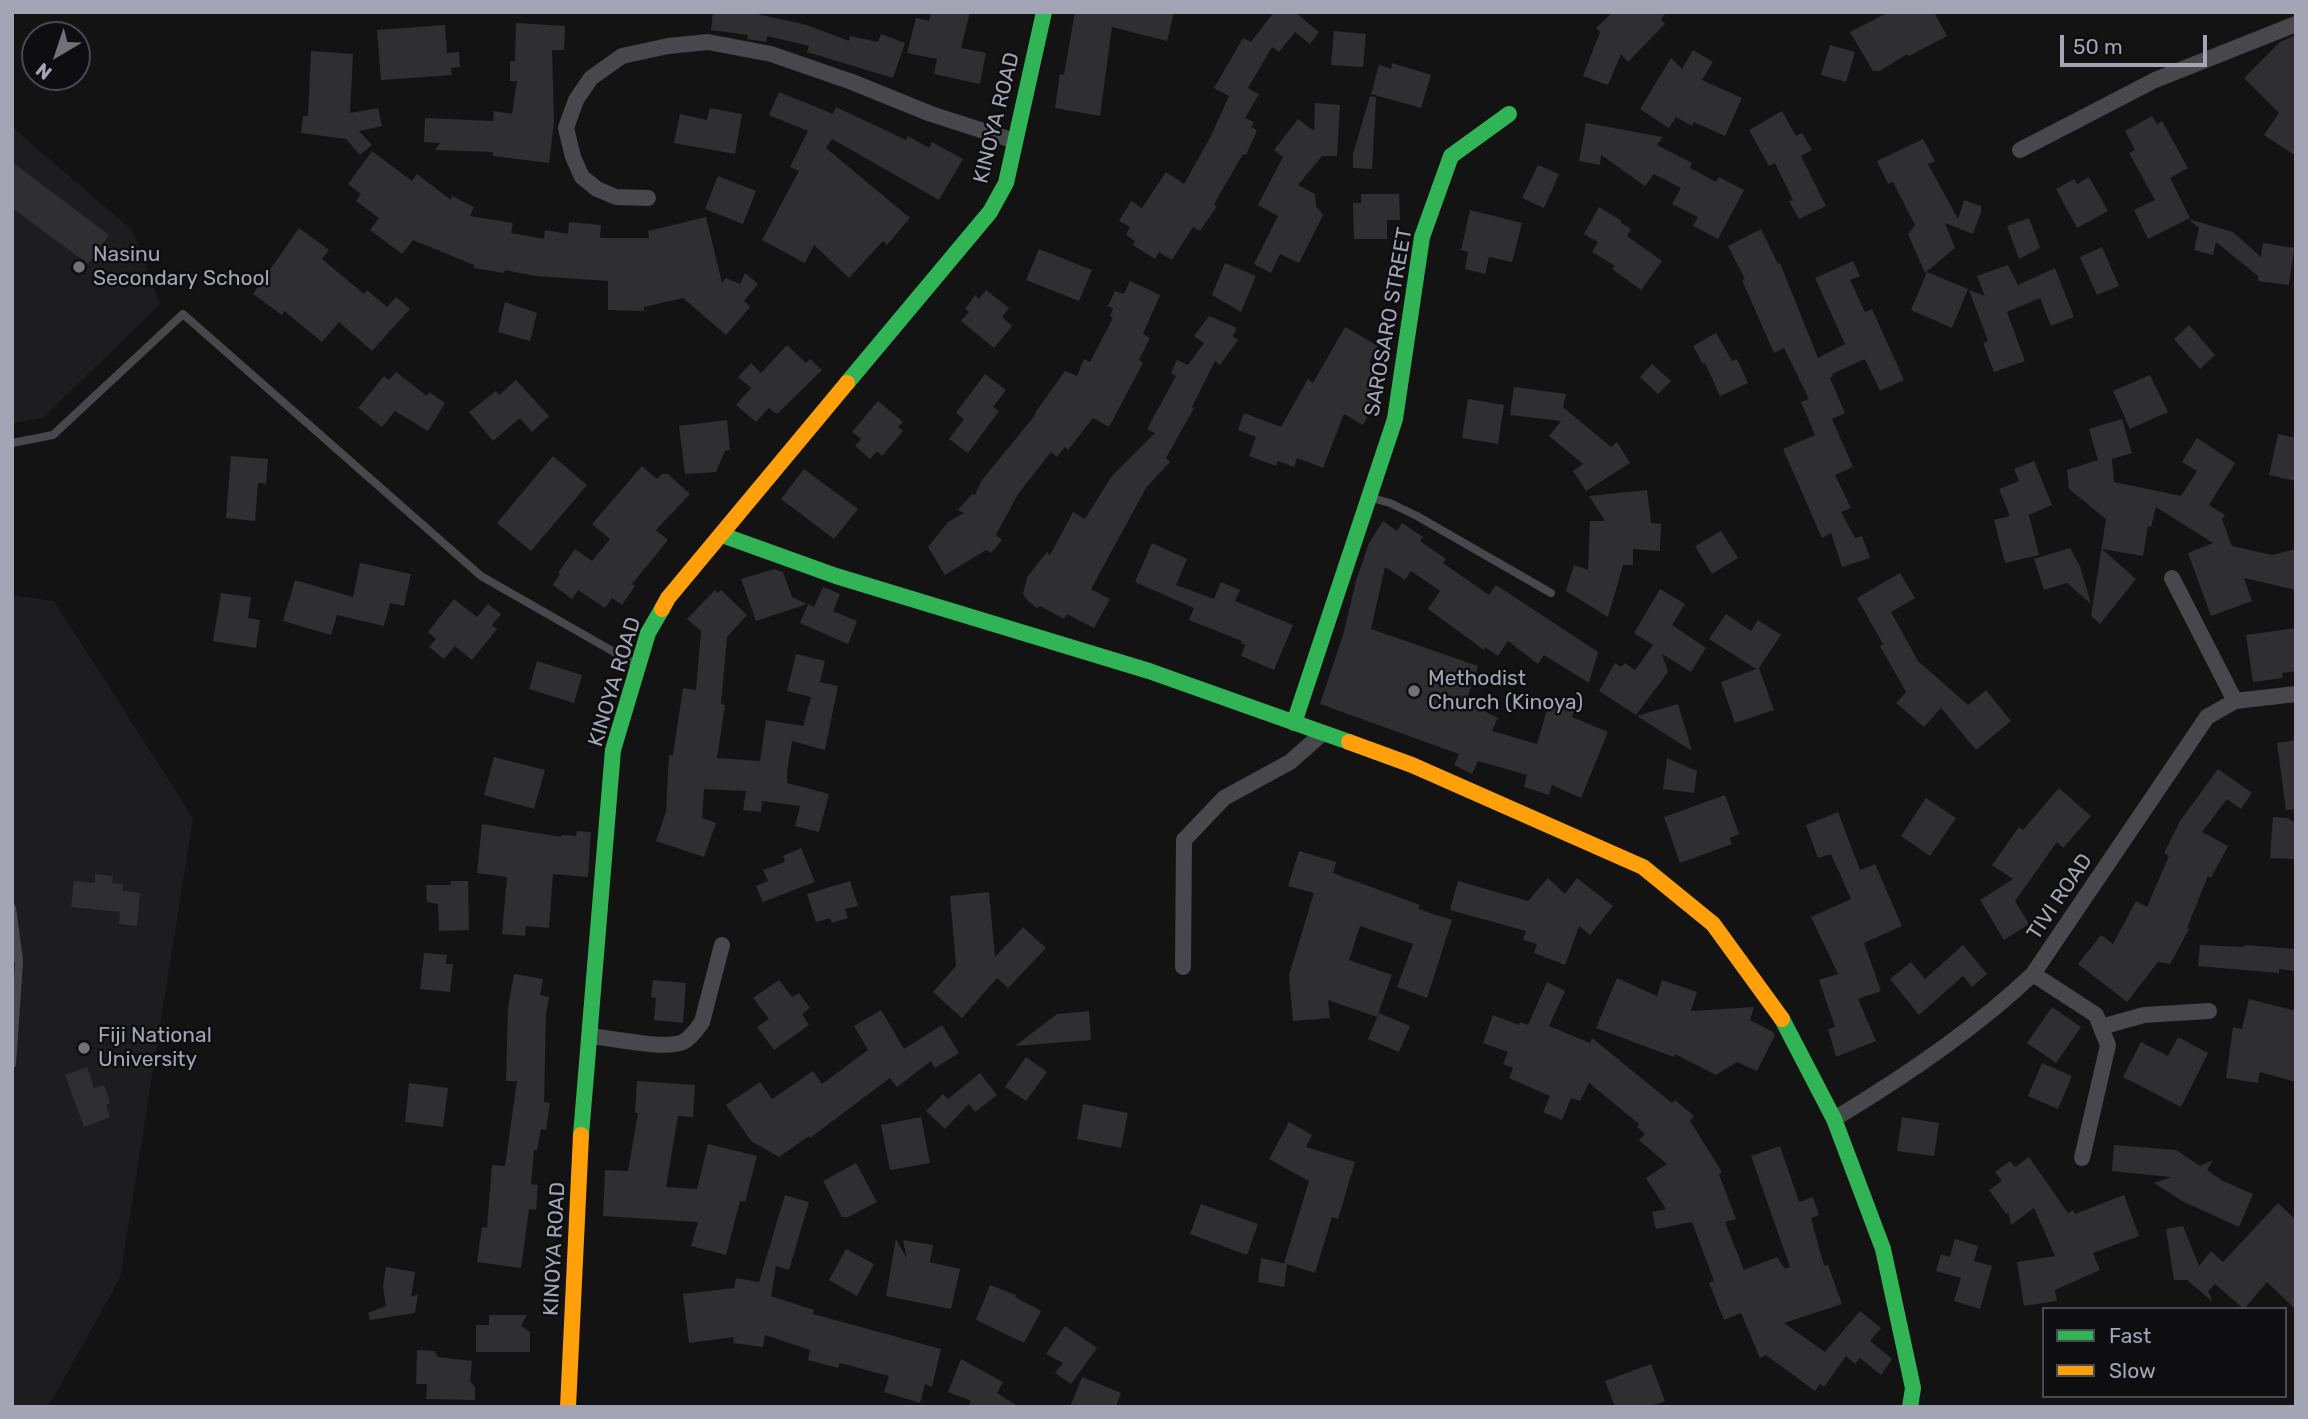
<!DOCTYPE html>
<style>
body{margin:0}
#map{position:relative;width:2308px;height:1419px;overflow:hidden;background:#131313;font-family:Rubik,sans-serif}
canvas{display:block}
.frame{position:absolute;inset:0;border:14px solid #a3a4b5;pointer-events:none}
.legend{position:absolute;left:2042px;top:1307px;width:245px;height:91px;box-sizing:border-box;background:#0e0d0f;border:2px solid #4a4951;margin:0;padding:9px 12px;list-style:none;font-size:21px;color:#a3a4b5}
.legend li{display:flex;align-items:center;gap:14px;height:35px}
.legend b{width:35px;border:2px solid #4a4951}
.north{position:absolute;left:21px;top:21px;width:70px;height:70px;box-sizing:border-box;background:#0e0d0f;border:2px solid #4a4951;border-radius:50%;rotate:219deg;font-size:19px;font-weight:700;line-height:28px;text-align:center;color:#a3a4b5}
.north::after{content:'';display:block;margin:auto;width:24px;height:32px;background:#71717c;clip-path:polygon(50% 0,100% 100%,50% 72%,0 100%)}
.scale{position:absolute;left:2060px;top:35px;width:147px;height:32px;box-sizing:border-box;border:4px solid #a3a4b5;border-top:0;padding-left:9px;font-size:21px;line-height:24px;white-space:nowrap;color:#a3a4b5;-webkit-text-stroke:5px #0e0d0f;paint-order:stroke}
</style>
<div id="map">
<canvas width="2308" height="1419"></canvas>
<div class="frame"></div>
<ul class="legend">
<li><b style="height:9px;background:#30b455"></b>Fast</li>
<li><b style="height:9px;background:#ff9f0a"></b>Slow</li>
</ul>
<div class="north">N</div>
<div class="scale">50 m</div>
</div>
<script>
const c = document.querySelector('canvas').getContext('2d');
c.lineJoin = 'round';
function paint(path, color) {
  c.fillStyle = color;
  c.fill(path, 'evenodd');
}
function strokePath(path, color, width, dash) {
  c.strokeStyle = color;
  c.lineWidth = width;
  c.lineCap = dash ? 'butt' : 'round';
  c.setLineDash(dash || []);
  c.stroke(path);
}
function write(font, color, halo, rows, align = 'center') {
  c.font = font + ' Rubik,sans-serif';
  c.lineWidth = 5;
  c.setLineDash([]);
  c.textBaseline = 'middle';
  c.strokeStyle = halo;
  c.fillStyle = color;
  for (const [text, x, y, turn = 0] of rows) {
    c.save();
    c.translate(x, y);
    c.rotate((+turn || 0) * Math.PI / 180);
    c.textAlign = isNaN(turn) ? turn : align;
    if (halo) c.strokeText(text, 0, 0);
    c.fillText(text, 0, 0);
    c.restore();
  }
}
const built = new Path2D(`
 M12,127L132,230L160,304L43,418L12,423Z
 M12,595L54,601L193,818L120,1278L48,1407H12Z`);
const building = new Path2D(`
 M713,12H748L807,25L849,41L850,36L878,42L881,34L905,43L893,78L807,52L809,46L767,36L766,42L747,39L748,35L711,30Z
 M931,12H970L961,48L986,53L980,84L934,74L937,59L907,53L916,18L929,21Z
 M1075,12H1174L1167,41L1112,27L1100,116L1055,108L1060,74L1064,75Z
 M1274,12H1295L1319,32L1310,44L1295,32L1279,52L1272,47L1248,88L1259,94L1245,118L1254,122L1251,127L1257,130L1246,155L1243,154L1214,204L1217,206L1200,231L1193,227L1172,260L1159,252L1155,259L1133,245L1135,241L1126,235L1130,227L1119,221L1131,201L1142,208L1166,172L1184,184L1211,136L1229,96L1214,88L1243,38L1251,42Z
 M1613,12H1667L1661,19L1665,24L1628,62L1621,54L1608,85L1583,76L1600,32L1596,28Z
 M1889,12H1934L1947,36L1909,56L1907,54L1880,71H1873L1850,32Z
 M516,23L565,26L564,50H552L554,122L549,163L493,156V152L435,150L440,143L424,142L425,118L493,121L494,111L512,114L517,81H510V61H515Z
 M445,25L447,53L459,52L460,67L451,68L452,75L381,80L377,30Z
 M1334,31L1366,34L1363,67L1331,65Z
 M2296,35V156L2264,135L2279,113L2244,78L2280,42Z
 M1830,45L1855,52L1846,82L1821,75Z
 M1693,50L1713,62L1702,80L1742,98L1725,136L1694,122L1692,126L1676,117L1669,128L1640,109L1671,58L1682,69Z
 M311,51L353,54L350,113L378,108L382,126L359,131L372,145L360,155L346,139L301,133L303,116H308Z
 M1392,63L1431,75L1421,108L1371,94L1379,65L1391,69Z
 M779,92L833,114L836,107L906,140L908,136L929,148L932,142L963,159L939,200L832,139L826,148L910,218L887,245L883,241L849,278L814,245L805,263L762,240L799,171L790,167L808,131L769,115Z
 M1370,96L1376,97L1372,169L1353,168V154Z
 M1315,103L1340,105L1337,156H1322L1298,185L1315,194L1316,206L1323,215L1299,263L1280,254L1271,273L1254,264L1278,216L1258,205L1283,157L1274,150L1298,119L1314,131Z
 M710,108L742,114L735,154L674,143L680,114L707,120Z
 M1782,111L1796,136L1802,133L1812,150L1801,156L1826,206L1799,219L1789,201L1793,200L1775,163L1769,166L1749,130Z
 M2152,116L2157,124L2162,121L2188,168L2170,178L2190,218L2148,239L2134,210L2155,200L2129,153L2135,150L2125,131Z
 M1586,123L1663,137L1657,145L1692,163L1690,168L1716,182L1719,177L1744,190L1718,239L1693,226L1698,217L1672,204L1681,188L1654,174L1645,186L1601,155L1600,165L1579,161Z
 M1923,139L1935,161L1928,164L1958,219L1964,200L1981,206V212L1973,234L1945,223L1955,248L1925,273L1908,234L1915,225L1893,182L1888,184L1877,161Z
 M372,151L412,181L417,174L451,200L452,196L474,207L470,216L513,223L511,233L544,239L545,230L568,234L569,222L601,225L600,238H649L648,231L706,217L722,283L726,278L740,284L745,273L758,284L744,301L750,307L726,335L683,298L644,307V311L608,310V281L535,276L505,270L504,273L474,268V265L413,240L402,254L370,230L379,218L356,201L361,194L348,184Z
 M12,162L109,235L88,264L12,208Z
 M1538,165L1559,174L1544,208L1522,198Z
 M718,176L756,191L743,224L705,209Z
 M2089,177L2108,211L2077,228L2056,189L2074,179L2077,184Z
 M1361,194H1399L1400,220H1387V239H1354L1353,203H1361Z
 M1599,207L1622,221L1621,223L1631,229L1627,236L1662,261L1641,290L1612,269L1615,266L1592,252L1598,242L1584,234Z
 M1470,210L1522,223L1512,262L1489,257L1485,274L1465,269L1468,252L1461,250Z
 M2029,218L2040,248L2019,259L2007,226Z
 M2188,219L2233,232L2261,257L2263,243L2294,248L2289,285L2258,281V276L2216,242L2213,255L2194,250L2199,228Z
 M299,228L329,250L322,259L364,294L367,290L387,307L396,297L410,309L372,351L339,322L322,342L284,311L282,315L253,294Z
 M1761,229L1778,264L1780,263L1818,358L1845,344L1815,278L1853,261L1860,276L1850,280L1865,312L1872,309L1904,380L1880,391L1865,359L1832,374L1833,376L1830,378L1845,413L1832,419L1853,467L1835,475L1851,508L1841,512L1855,538L1862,536L1870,558L1842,567L1831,533L1822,538L1783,449L1815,435L1801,402L1809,399L1784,348L1774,353L1742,280L1745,279L1728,246Z
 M2102,247L2119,286L2097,295L2080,257Z
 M1039,249L1092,270L1079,301L1026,280Z
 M1225,263L1256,276L1241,312L1212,295Z
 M2008,265L2018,285L2055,268L2074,317L2051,326L2040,298L2007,312L2025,361L1994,372L1983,343L1988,341L1969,290L1985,296L1977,276Z
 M1927,272L1968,289L1952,328L1911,310Z
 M1130,281L1160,295L1143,334L1150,338L1139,360L1143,363L1109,427L1093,418L1068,450L1065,447L1057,457L1051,452L1018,494L996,535L1002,540L991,553L986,550L945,575L928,547L948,522L964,513L958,510L972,494L975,495L982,480L1036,414L1035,413L1065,371L1077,376L1084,359L1090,362L1113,318L1110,316L1113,308L1108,306L1115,291L1124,294Z
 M986,290L1009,308L1002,317L1012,326L994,348L961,321L969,312L965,309L975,295L979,299Z
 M505,302L537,313L530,341L498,332Z
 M1209,316L1235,327L1236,331L1232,336L1238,340L1220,365L1215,361L1192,407L1194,408L1166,458L1170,462L1146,488L1091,589L1110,599L1094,628L1067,614L1064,619L1040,606L1037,608L1027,600L1023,594L1027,577L1047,552L1050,555L1073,512L1085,519L1111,477L1155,433L1147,429L1176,376L1171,373L1177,360L1188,365L1204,343L1194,336Z
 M2189,325L2215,355L2200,369L2174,339Z
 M1345,327L1378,346L1369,362L1377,367L1368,384L1381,392L1363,425L1344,414L1323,468L1297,458L1294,467L1278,461L1276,466L1249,456L1256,437L1238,430L1244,413L1281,427L1308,379L1313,383Z
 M1716,333L1732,361L1737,359L1748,383L1720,396L1705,363L1703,364L1693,346Z
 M787,345L806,363L810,359L822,370L777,414L769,408L756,422L736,405L751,388L738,377L751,363L761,373Z
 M1652,364L1671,381L1658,394L1640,377Z
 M396,372L427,396L429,392L445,403L428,431L395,411L382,427L358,408L384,376L389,380Z
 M985,374L1006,390L993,407L999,411L968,453L949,439L964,419L956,413Z
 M2150,375L2168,412L2130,429L2113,391Z
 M516,380L549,416L532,432L520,418L493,441L469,412L496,391L499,395Z
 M1514,387L1566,394L1563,407L1611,447L1617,442L1630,463L1586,491L1573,471L1583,464L1549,436L1561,421L1510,415Z
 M1468,399L1504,405L1498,444L1462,438Z
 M878,401L903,422L898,427L903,431L882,456L877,451L870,459L855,446L861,439L852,432Z
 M2122,419L2132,453L2112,459L2114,482L2181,496L2197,471L2182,462L2197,438L2235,463L2209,505L2225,515L2222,519L2232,546L2272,555L2296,549V590L2244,578L2252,601L2211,616L2188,553L2213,543L2156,507L2151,527L2148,526L2143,556L2102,549L2136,579L2100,624L2091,616L2106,519L2069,489L2067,470L2098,460L2089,429Z
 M727,420L730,450L725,451L716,472L685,474L679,426Z
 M2278,434L2296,438V481L2269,475Z
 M231,456L268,459L266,484L258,483L255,521L226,518Z
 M553,456L587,485L531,551L497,523Z
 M2034,461L2052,505L2029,515L2039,555L2005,563L1994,520L2010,516L1999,489L2019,481L2014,469Z
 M642,466L657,479L662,474H668L690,494L656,530L668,540L632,584L635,586L622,605L612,598L605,608L578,590L572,599L553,585L560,574L558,573L575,549L592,561L610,539L592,524Z
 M804,469L858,509L834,539L781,499Z
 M1647,490L1651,523L1661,524L1660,551L1633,549V565H1623L1608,617L1566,591L1574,565L1588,570L1590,521H1605L1589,496Z
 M1383,521L1397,531L1402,523L1423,537L1420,541L1446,559L1443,563L1489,595L1496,585L1598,652L1589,683L1544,655L1538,664L1508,641L1498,656L1485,647L1484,650L1428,609L1440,591L1411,571L1405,580L1385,567L1371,629L1478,666L1466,702L1498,718L1492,731L1537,744L1549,703L1574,710L1572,717L1608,732L1581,798L1552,785L1549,795L1524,787L1527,775L1478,761L1472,774L1454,765L1459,754L1320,704L1343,635L1356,581L1369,543Z
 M1721,531L1738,558L1712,574L1695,546Z
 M1152,543L1187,559L1176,585L1214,599L1221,582L1240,590L1235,601L1293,625L1274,670L1241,656L1245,645L1241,643L1242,641L1189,620L1194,608L1135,582Z
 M2070,548L2080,566L2091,604L2067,583L2044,590L2034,559Z
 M360,563L411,574L404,606L390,603L384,626L337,615L331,635L283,621L295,580L353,597Z
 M774,569L783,572L792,597L807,604L756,621L741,579Z
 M1900,573L1915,598L1891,612L1918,661L1968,705L1986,690L2011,721L1976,750L1941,708L1924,727L1896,703L1906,692L1880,646L1883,644L1857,598Z
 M823,587L840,594L833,611L857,621L848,644L800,623L808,604L814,607Z
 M1660,589L1685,604L1672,625L1706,648L1691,672L1662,654L1668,672L1636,715L1599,691L1615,663L1621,667L1625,663L1635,670L1653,645L1634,633Z
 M715,590L718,593L721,590L747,615L727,637L721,704L725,705L717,758L760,761L766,720L803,726L811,697L787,691L796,654L825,661L820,682L838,686L825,750L792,741L787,773V783L829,794L819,832L795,826L800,806L762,801L761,812L743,810L746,791L704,789L702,818L716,823L704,857L656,841L666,812L669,755H673L683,688L696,690L701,631L687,619Z
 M221,593L251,597L248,618L260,620L256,648L213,641Z
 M454,599L477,617L488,604L501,614L492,625L497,629L472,660L455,646L444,659L429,647L436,639L428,632Z
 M1726,614L1751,631L1758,620L1781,635L1759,668L1774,710L1735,723L1721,682L1756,669L1709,639Z
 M2296,628V671L2282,673L2283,678L2253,682L2246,635Z
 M537,661L582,675L574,703L529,689Z
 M1678,704L1692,751L1637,716Z
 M2296,740V809L2286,810L2277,743Z
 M494,757L545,770L534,809L484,795Z
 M1667,758L1697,771L1694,793L1663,789Z
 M2218,769L2252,793L2241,809L2227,799L2202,832L2228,846L2211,878L2208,876L2187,928L2189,929L2170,964L2158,962L2127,1002L2078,964L2101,935L2113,944L2136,901L2147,907L2169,856L2164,853L2180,821Z
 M2059,788L2091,816L2063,848L2057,842L2015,901L2029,924L2004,940L1980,900L2013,879L1992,865L2019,827L2023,830Z
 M1725,795L1739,834L1730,838L1732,844L1680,863L1664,817Z
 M1926,798L1956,818L1930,856L1901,836Z
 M1838,812L1860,870L1875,864L1902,926L1864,943L1881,991L1858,999L1876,1041L1836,1057L1828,1029L1835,1027L1819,980L1838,974L1811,917L1851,899L1831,854L1818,858L1806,825Z
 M2273,817L2288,818L2296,824V859L2270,858Z
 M482,824L561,837L562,835L576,836L577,831L591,832L588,877L553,874L549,928L526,926L525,936L502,934L507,877L477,873Z
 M801,848L815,882L763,902L756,886L768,881L763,870L785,862L783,856Z
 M1299,851L1336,862L1333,873L1420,905L1418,909L1452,920L1427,998L1397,987L1413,944L1360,926L1349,960L1392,975L1377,1017L1328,1000L1330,1018L1293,1021L1289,975L1314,893L1288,886Z
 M95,874L113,876L112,883L123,884V891L140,893L137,926L119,924L120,912L71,907L74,881L95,883Z
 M1548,878L1565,894L1577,878L1613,906L1590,935L1579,926L1565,965L1534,953L1537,944L1523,940L1526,931L1450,910L1458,881L1528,901Z
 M451,881H468L469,930L439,931L438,904L427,902L426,885H451Z
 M850,881L858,906L845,909L848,918L832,923L830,918L816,922L807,894Z
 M989,892L995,957L1023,927L1046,948L1008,988L997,978L962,1018L933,992L956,966L950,896Z
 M1963,945L1987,974L1972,987L1963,976L1919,1015L1890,979L1911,962L1925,979Z
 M2200,945L2244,947V945L2296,949V971L2279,969V973L2198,966Z
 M424,953L447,955L446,964H453L450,992L420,989Z
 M514,974L543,979L540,995L549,997L546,1014L544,1102L550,1103L546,1130L541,1129L537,1150H534L531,1184L538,1185L536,1210L529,1209L521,1268L477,1262L482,1227L487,1228L492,1165L505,1166L517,1081H506L508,1008Z
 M1617,978L1657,996L1662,980L1697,992L1691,1011L1754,1007L1750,1020L1773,1032L1775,1035L1757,1071L1737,1062L1716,1075L1675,1054L1674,1057L1596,1028Z
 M653,980L686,983L683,1023L654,1020L656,998L651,997Z
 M779,980L792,997L799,993L810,1008L802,1014L809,1025L774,1050L757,1027L769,1019L753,998Z
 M1547,982L1565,991L1549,1026L1590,1043L1592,1038L1672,1103L1675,1100L1694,1116L1690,1121L1722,1172L1719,1174L1736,1219L1725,1222L1744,1270L1777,1257L1785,1269L1790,1267L1751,1156L1780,1146L1799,1202L1813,1197L1819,1215L1811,1218L1824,1266L1828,1265L1842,1304L1784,1323L1825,1352L1860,1311L1881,1328L1870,1341L1892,1359L1881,1375L1860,1358L1855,1364L1846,1356L1824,1387L1820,1384L1815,1391L1766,1355L1760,1358L1741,1313L1724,1320L1709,1283L1714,1281L1692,1222L1656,1229L1652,1212L1666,1209L1646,1178L1667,1164L1639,1140L1645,1134L1637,1127L1639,1124L1589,1083L1580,1101L1571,1098L1562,1120L1543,1112L1550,1096L1509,1078L1513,1068L1503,1064L1508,1052L1483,1043L1493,1015L1519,1025L1520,1022L1528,1025Z
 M2249,999L2296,1011V1082L2260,1072L2258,1083L2226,1078L2233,1027L2242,1029Z
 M2052,1007L2081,1027L2056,1063L2027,1043Z
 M881,1010L904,1049L942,1025L959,1053L935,1068L931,1061L897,1087L890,1078L810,1138L809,1136L779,1157L751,1141L726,1105L760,1082L772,1099L813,1071L822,1084L868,1050L854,1026Z
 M1089,1011L1091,1040L1015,1046L1057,1014Z
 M1379,1013L1410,1026L1399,1052L1368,1039Z
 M2178,1037L2208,1053L2181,1107L2123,1077L2141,1042L2168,1056Z
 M1026,1057L1047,1072L1026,1101L1005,1087Z
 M2042,1063L2072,1076L2058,1109L2028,1096Z
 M87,1067L94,1088L104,1085L110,1103L106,1105L110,1117L84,1127L65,1075Z
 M980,1073L997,1095L975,1112L969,1104L945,1129L926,1111L943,1094L948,1099Z
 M637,1081L695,1085L693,1117L678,1116L666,1187L697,1189L708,1144L757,1156L745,1202L740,1201L726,1255L691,1246L698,1222L603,1216L605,1170L628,1171L638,1113H635Z
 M409,1083L448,1088L443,1127L405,1122Z
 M1083,1104L1128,1113L1121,1148L1077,1139Z
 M921,1117L930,1163L890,1170L881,1125Z
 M1902,1117L1939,1123L1934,1156L1897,1151Z
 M1289,1122L1312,1135L1306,1147L1355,1162L1338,1219L1332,1217L1315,1273L1284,1263L1309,1181L1269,1159Z
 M2114,1145L2176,1150L2200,1166L2213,1160L2207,1170L2223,1181L2253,1194L2239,1227L2182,1201L2154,1183L2171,1177L2112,1171Z
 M2029,1157L2068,1213L2073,1210L2075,1214L2124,1195L2139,1236L2093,1253L2100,1270L2055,1290L2057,1301L2024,1306L2017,1262L2055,1256L2034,1208L2011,1225L2008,1211L2007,1215L1989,1190L2002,1181L1995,1172L2010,1161L2015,1167Z
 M856,1163L877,1202L848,1217H842L823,1181Z
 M785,1195L809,1202L789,1270L776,1266L771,1296L814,1310L813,1314L941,1349L932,1387L925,1384L920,1403L884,1392L889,1376L840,1363L838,1368L808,1360L810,1350L765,1335L763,1347L733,1343L734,1337L689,1343L683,1294L734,1288L736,1278L759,1282Z
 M2278,1203L2296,1220V1310L2267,1282L2244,1309L2215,1284L2208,1291L2213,1302L2187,1280H2174L2166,1229L2183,1226L2199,1266L2211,1251L2223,1262Z
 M1201,1204L1258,1224L1247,1255L1190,1234Z
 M896,1239L907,1259L903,1240L933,1245L930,1262L960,1269L951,1309L886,1296Z
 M1955,1239L1978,1246L1974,1261L1992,1266L1980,1309L1954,1301L1961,1278L1936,1271L1941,1254L1950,1257Z
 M846,1249L874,1264L857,1296L829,1280Z
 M1261,1258L1287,1264L1284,1287L1258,1282Z
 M386,1267L415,1272L411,1297L418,1294L415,1313L370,1320L368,1313L386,1306L383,1287Z
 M990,1285L1016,1295L1015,1297L1041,1311L1024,1343L976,1320Z
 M489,1315H527L521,1326L530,1332V1352H476V1325H489Z
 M1065,1326L1097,1348L1071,1384L1055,1373L1063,1363L1046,1354Z
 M417,1350L434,1351L438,1357L472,1361L470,1381L475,1387V1400L426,1399L427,1384H416Z
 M961,1359L1003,1382L997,1393L1019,1407H968L971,1401L948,1392Z
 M1651,1364L1665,1401L1649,1407H1615L1605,1381Z
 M1082,1377L1121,1393L1116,1407H1070Z`);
const lane = new Path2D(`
 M12,443L53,435L183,314L481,576L635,664
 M1372,498L1390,503L1417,516L1551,593
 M12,908L19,960
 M12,951L19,963L12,1064`);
const street = new Path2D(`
 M2020,150L2155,80L2296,24
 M648,198L616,197L597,189L582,177L573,157L566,128L576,100L591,78L622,56L668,46L708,42L771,54L852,82L931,114L1015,141
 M2172,578L2235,701
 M1183,967L1184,840L1224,798L1290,762L1323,733
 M2033,974L2096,1015L2108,1045L2082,1158
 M2101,1027L2144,1015L2209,1011
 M590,1036C611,1038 665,1050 683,1042C691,1038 697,1029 702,1022L722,945
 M1834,1119C1904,1077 1974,1030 2033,974L2207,717L2235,701L2296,694`);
const fast = new Path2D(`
 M847,383L990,212L1006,183L1044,12
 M722,535L836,576L1149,671L1349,742
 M1294,723L1395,419L1422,237L1451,156L1509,114
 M1782,1019L1834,1119L1883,1249L1913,1388L1910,1407
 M581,1135L613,750L648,633L662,609`);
const slow = new Path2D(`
 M662,609L668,598L847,383
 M1349,742L1412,765L1643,867L1713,924L1782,1019
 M568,1407L581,1135`);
const markers = [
 [79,267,7,"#71717c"],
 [1414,691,7,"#71717c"],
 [84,1048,7,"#71717c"]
];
const streetNames = [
 ["KINOYA ROAD",997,118,-76],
 ["SAROSARO STREET",1389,322,-80],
 ["KINOYA ROAD",615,682,-73],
 ["TIVI ROAD",2060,897,-56],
 ["KINOYA ROAD",555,1249,-87]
];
const poiNames = [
 ["Nasinu",93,255],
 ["Secondary School",93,279],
 ["Methodist",1428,679],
 ["Church (Kinoya)",1428,703],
 ["Fiji National",98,1036],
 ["University",98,1060]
];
paint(built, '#1d1d1f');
paint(building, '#2f2f31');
strokePath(lane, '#47474c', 8);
strokePath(street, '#47474c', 16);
strokePath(fast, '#30b455', 16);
strokePath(slow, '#ff9f0a', 16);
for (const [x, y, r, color] of markers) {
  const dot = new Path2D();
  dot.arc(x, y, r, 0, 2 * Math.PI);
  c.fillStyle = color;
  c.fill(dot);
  strokePath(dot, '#0e0d0f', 2.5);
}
write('21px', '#a3a4b5', '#0e0d0f', streetNames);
write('21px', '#a3a4b5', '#0e0d0f', poiNames, 'left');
</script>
